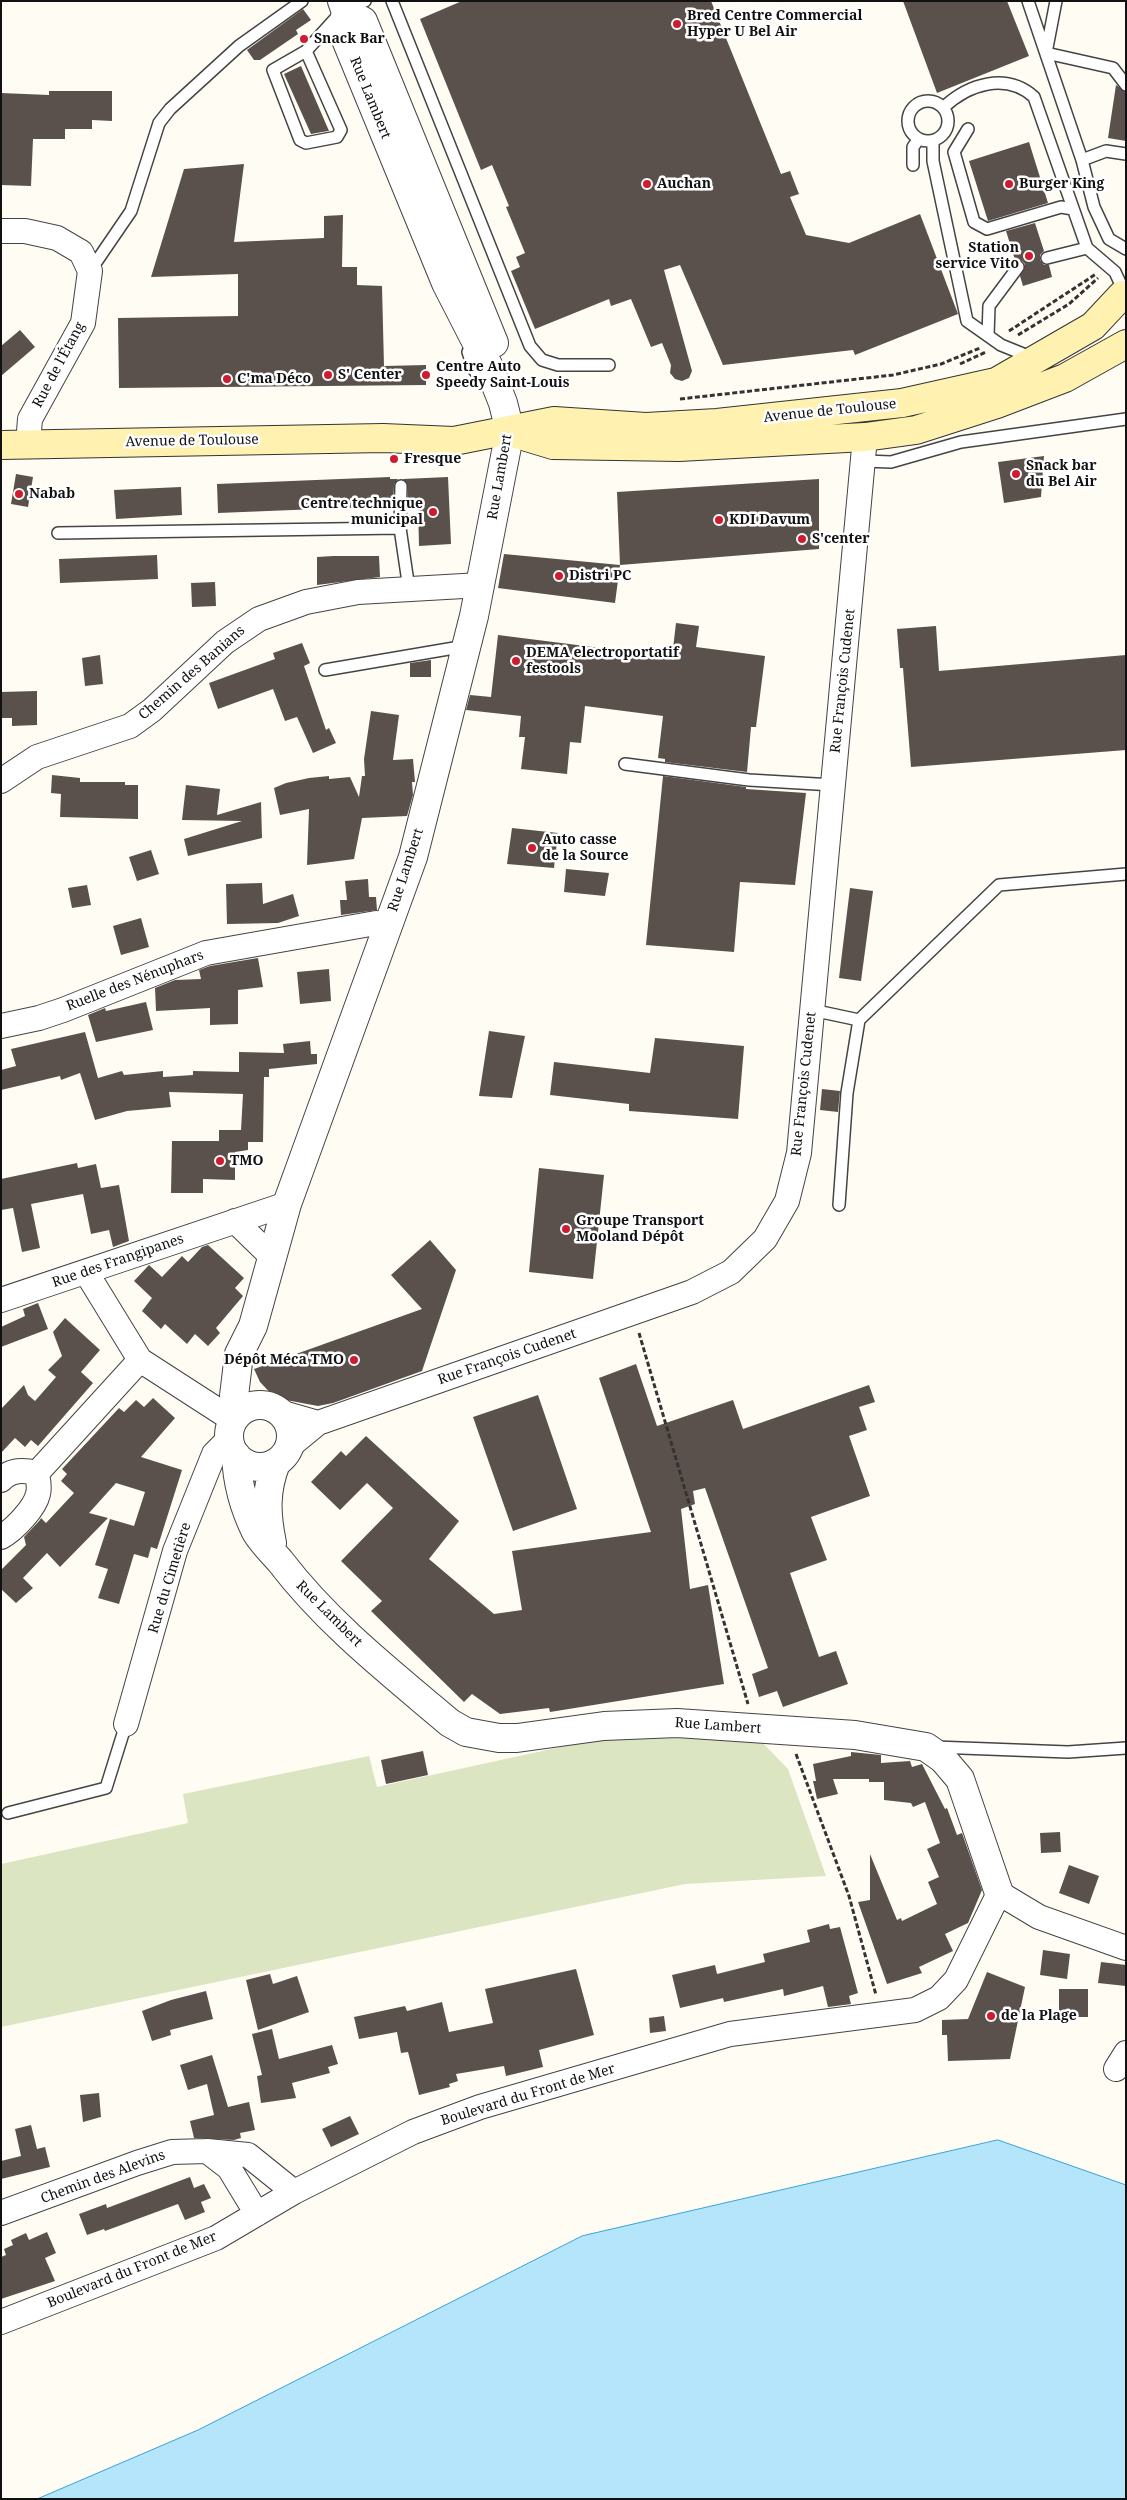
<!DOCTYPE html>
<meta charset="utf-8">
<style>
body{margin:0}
#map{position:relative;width:1127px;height:2500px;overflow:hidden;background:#fffcf4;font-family:"Noto Serif",serif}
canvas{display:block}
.frame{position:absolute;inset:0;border:2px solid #111;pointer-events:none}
</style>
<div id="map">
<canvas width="1127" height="2500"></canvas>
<div class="frame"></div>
</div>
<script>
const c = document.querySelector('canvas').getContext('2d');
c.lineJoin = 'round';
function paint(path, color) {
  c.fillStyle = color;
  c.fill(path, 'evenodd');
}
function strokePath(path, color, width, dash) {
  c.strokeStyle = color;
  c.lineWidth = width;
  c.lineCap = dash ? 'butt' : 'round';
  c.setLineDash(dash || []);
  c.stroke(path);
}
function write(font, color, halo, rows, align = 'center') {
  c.font = font + ' "Noto Serif",serif';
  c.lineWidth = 5;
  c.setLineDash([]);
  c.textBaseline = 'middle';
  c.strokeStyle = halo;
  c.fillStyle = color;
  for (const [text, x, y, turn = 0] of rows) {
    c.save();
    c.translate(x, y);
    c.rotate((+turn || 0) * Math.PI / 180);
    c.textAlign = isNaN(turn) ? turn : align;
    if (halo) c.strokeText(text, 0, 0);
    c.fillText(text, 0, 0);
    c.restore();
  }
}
const cemetery = new Path2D(`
 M643,1729L762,1742L788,1769L826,1876L685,1884L1,2027V1864L188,1823L183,1794L369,1756L377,1787Z`);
const water = new Path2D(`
 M998,2140L1126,2185V2499H37L198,2430L582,2236Z`);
const building = new Path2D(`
 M462,1H711L781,174L790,171L799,194L790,197L806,235L849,243L920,214L958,314L855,355L853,350L723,365L680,265L664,270L692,371L689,378L682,381L675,379L670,373L671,365L662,343L651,347L631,299L611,306L609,299L535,329L511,271L520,267L516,257L525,253L506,207L509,206L492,165L481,170L420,19Z
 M903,1H1007L1029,56L937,93Z
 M303,9L311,20L296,30L298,34L260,60H254L247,50Z
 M301,66L329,131H328L311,134L284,74Z
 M1116,85L1126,92V141L1108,138Z
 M49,91H112V121L92,120V129H65V139H33L31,186L1,185V93L49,95Z
 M1029,142L1048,203L988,221L969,161Z
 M244,164L234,242L324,238V216L343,215L342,267H357V285L382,286L384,366L426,365V385L119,388L118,318L238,316V274L151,277L184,169Z
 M1035,223L1044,251L1040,255V260L1044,265H1049L1052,277L1023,286L1020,276L1025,264L1022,261L1015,260L1006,231Z
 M20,330L35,347L1,376V346Z
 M1044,456L1041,497L1004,503L998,462Z
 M16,474L33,477L28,507L11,504Z
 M390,477V479H398L394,485L393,506L218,513L217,484Z
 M448,477L451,544L419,546L418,505H408V486L403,479Z
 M819,479V549L620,565L617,492Z
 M181,487L182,515L116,519L114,490Z
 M504,554L620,565L615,603L498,588Z
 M157,555L158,579L60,583L59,559Z
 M333,556H379L380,577L317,585V557Z
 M215,582L216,606L192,607L191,583Z
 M676,623L699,626L696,647L765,656L756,727H751L747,772L665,762V759L658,758L663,716L585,706L581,743L570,742L567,774L521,769L525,737H519L521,716L466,710L470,695L491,697L498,635L672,657Z
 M936,626L939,671L1126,655V750L911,767L903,668H900L897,629Z
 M302,643L310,663L304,666L326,730L329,728L336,743L313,753L297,717L285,721L273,689L218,709L209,683L275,659L273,653Z
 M100,655L103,684L85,686L82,658Z
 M431,660V677H410V663Z
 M37,691V725L12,726V718H2L1,692Z
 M371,711L399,715L393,760L413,759L415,782H412L413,795L407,816L362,818L354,859L307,865L309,809L280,815L274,788L286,783L309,778L329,776V779L350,777L359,797L362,776H365L364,759Z
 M52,775L80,778V782H125V785H138V819L60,817L61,794L51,793Z
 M663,776L746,787V789L806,793L795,885L740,882L734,952L646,945Z
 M186,785L220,789L217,815L261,802L262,838L188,856L184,839L242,821L182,820Z
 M512,828L558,833L554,868L507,864Z
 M151,850L159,874L137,881L129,857Z
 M566,869L609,873L605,896L564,892Z
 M368,879L369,897H376L377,910L341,915L340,900H347L345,881Z
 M262,883L263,904L293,894L299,916L278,923L227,924L226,884Z
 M87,885L91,905L72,908L68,888Z
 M850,888L873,891L861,981L839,978Z
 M141,918L149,947L121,955L113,926Z
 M258,958L263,987L238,990V1024L210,1025V1008L156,1011L155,988L175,980L201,979L199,970L210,966Z
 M329,969L331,1001L300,1004L297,972Z
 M146,1002L153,1030L96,1042L88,1015L105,1008L106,1011Z
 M489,1031L525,1036L512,1098L479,1096Z
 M85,1032L98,1078L122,1071L124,1075L163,1071V1077L193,1075V1071L239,1072V1052L284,1053L283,1044L310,1041L311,1054H317V1064L269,1069V1077H264L263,1142H248V1150L235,1152V1180L203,1179V1193H171L172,1141H219V1130H241L243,1094L169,1092L171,1107L127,1111L95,1120L80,1073L61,1080L60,1076L1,1090V1070L16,1066L11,1049Z
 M655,1038L744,1046L738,1119L629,1111V1104L550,1095L554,1062L650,1073Z
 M822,1089L840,1091L838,1112L820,1110Z
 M77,1163L78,1168L96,1164L101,1188L119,1185L129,1241L113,1247L109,1230L91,1234L83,1194L31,1204L40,1248L22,1252L13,1208L1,1210V1179Z
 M539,1168L604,1175L593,1279L529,1272Z
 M430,1240L456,1270L422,1371L333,1403L318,1406L275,1398L260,1382L254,1369L422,1309L391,1275Z
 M208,1245L244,1278L235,1288L243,1296L216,1328L220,1333L208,1346L195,1334L187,1344L165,1324L161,1329L142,1311L152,1298L134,1281L149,1265L162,1277L182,1256L188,1262L202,1247Z
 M38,1303L48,1329L1,1347V1327L25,1316L23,1309Z
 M65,1318L100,1350L81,1372L93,1383L38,1446L31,1440L25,1447L15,1438L1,1453V1409L24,1385L28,1395L35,1401L56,1377L48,1370L62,1356L53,1332Z
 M636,1364L657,1426L733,1400L743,1429L869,1385L875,1402L859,1407L867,1430L849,1436L870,1496L811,1517L827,1560L790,1573L819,1657L836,1651L848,1684L783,1707L777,1691L759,1697L752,1674L768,1668L705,1488L693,1491L695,1504L681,1509L690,1589L708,1585L724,1684L550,1712L549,1708L500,1714L472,1694L464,1702L371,1611L382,1601L341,1561L393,1508L367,1483L340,1510L311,1482L341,1451L346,1456L366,1436L459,1521L429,1559L494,1614L522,1610L512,1551L651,1532L599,1378Z
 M538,1395L577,1509L513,1531L473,1417Z
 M153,1398L175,1418L141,1457L182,1470L157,1549L151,1547L148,1558L134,1554L119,1604L98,1598L108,1569L95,1565L110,1519L134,1526L145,1492L116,1483L89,1513L108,1518L60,1567L47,1553L23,1578L33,1588L16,1603L1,1589V1570L26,1545L24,1537L40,1520L41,1518L46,1523L74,1493L61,1481L67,1474L62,1469L119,1408L124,1412L136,1400L144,1407Z
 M423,1751L428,1775L386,1784L381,1760Z
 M851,1752L881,1755V1763L910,1761L912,1767L922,1764L945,1809L947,1808L957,1835L962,1833L982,1890L968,1923L945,1934L953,1951L919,1967L922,1973L887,1984L858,1902L870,1900V1854L897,1920L901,1918L902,1921L937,1904L928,1882L939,1877L927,1849L940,1843L925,1802L913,1807L911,1803L884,1800V1782H869V1779H833L838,1794L817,1799L813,1781H816L813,1764L851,1756Z
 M1060,1832L1061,1852L1041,1853L1040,1833Z
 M1069,1865L1099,1876L1089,1904L1059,1893Z
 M829,1924L830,1929L840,1927L858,1993L849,1996L851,2004L828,2007L823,1986L784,1996L783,1989L724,2002L723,1998L680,2008L672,1975L715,1965L717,1974L765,1962L763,1954L810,1942L807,1930Z
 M1043,1950L1070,1954L1067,1979L1040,1975Z
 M1101,1962L1126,1965V1986L1098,1983Z
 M576,1969L594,2035L539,2050L543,2067L506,2076L504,2066L456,2074L458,2081L449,2084L450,2087L419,2095L408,2052L401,2053L397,2032L359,2039L354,2017L405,2006L407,2011L442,2002L449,2032L493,2023L485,1989Z
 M987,1972L1025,1987L1010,2059L948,2061L947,2035H942V2020L968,2019Z
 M270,1974L273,1984L297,1976L309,2012L258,2030L246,1980Z
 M1059,1989H1088V2017H1059Z
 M206,1991L213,2019L170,2030L171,2035L152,2041L142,2011L171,2000Z
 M664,2016L666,2031L650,2033L649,2018Z
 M272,2029L279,2059L332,2045L338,2064L328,2067L330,2073L292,2083L296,2098L261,2103L257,2076L262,2075L252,2034Z
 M212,2055L228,2107L249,2102L255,2130L240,2133L241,2138L234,2140L194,2138L190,2121L214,2115L207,2084L188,2090L180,2065Z
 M99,2093L101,2117L83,2122L80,2095Z
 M350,2116L359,2134L331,2147L322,2129Z
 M31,2125L37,2149L45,2147L50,2167L1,2179V2161L21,2156L15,2129Z
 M190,2177L194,2188L204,2184L211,2198L201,2202L205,2212L185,2220L178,2204L105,2231L104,2229L87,2235L79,2214L106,2204L107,2208Z
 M47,2232L56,2253L45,2258L55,2281L1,2299V2257L6,2255L4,2249L13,2245L11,2240L26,2233L29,2240Z`);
const path = new Path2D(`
 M1009,331L1096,274
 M1018,335L1069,304L1098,278
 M960,364L986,352
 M680,399L893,375L941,364L980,348
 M639,1333L748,1704
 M796,1754L849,1896L876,1995`);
const service = new Path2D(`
 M392,1L530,346L542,360L558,365H609
 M1028,1L1082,160L1094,207L1109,239L1126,249
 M1056,1L1046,53L1113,68L1126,85
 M306,51L341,130L337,137L306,143L300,140L273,70L306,51L345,8L365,1
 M908 121a20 20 0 1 1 40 0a20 20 0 1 1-40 0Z
 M943,108C968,84 1006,72 1034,97L1087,248L1115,272L1122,287
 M968,129L954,152L974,222L987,229L1061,207L1073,209
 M933,141V161L967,321L1001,345L1033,358
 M1082,160L1106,151L1126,154
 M913,165V147L918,140
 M1047,258L1087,248
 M90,271L131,211L159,123L170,109L239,46L302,1
 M988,336L989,306L1018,267
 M468,352L474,370L485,383
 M864,461L891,462L961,442L1126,419
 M401,486L400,528L409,589
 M58,533L400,528
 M325,670L466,646
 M625,764L749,780L833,785
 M812,1010L859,1020
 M839,1205L847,1093L859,1020L999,885L1126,874
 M935,1747L1068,1752L1126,1748
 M8,1813L106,1788L126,1724`);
const minor = new Path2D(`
 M1,231H25L57,238L81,252L90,271L83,323L30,419L28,444
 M1,781L37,757L130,726L152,710L225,642L259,619L306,602L358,592L481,585
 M1,1026L39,1018L63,1010L206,953L376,923L388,926
 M235,1221L272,1257
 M86,1272L140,1360L233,1420
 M1,1300L287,1204
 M283,1413L318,1423
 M290,1446L318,1423L692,1292L731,1272L765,1239L787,1201L799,1153L865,437
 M1,1480C11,1469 24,1470 37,1473
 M1,1537C14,1530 35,1508 38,1494C40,1487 38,1480 37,1473L140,1360
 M126,1724L175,1551L214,1454L229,1439
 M1116,2069L1126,2053
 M207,2151L229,2168L257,2214
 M1,2213L137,2163L172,2152L207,2151L248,2155L294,2192
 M1,2322L216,2238L294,2192L413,2132L480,2107L730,2034L915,2010L939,1998L956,1980L999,1893L1039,1917L1126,1948`);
const tertiary = new Path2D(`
 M346,12L363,21L494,343
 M229 1436a31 31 0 1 1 62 0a31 31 0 1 1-62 0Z
 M241,1411L234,1396L239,1354L253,1326L287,1204L413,857L474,616L510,431L503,403L488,365L446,283L342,30L346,12L342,1
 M236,1455C237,1482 244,1508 256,1532C262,1542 272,1552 280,1561C328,1624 391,1673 450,1723L466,1732L499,1738H517L604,1726L677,1723L855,1735L926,1747L943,1759L960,1779L999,1893
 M272,1543C266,1514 265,1491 276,1463`);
const secondary = new Path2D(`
 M510,432L553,445L679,447L865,437L916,430L997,404L1065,378L1126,344
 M1,445L383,438L454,441L554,421L646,427L717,423L902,403L996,382L1093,326L1122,295`);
const markers = [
 [677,24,5,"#ce1b2f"],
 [304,39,5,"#ce1b2f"],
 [647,184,5,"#ce1b2f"],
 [1009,184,5,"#ce1b2f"],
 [1029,256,5,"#ce1b2f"],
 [328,375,5,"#ce1b2f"],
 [426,375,5,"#ce1b2f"],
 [227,379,5,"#ce1b2f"],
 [394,459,5,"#ce1b2f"],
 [1016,474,5,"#ce1b2f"],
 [19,494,5,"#ce1b2f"],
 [433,512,5,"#ce1b2f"],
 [719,520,5,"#ce1b2f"],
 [802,539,5,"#ce1b2f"],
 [559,576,5,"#ce1b2f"],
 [516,661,5,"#ce1b2f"],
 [532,848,5,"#ce1b2f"],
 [220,1161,5,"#ce1b2f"],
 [566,1229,5,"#ce1b2f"],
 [354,1360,5,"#ce1b2f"],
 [991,2016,5,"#ce1b2f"]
];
const poiNames = [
 ["Bred Centre Commercial",687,16],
 ["Hyper U Bel Air",687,32],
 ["Snack Bar",314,39],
 ["Auchan",657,184],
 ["Burger King",1019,184],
 ["Station",1019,248,"right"],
 ["service Vito",1019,264,"right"],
 ["Centre Auto",436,367],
 ["Speedy Saint-Louis",436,383],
 ["S' Center",338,375],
 ["C'ma Déco",237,379],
 ["Fresque",404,459],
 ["Snack bar",1026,466],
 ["du Bel Air",1026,482],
 ["Nabab",29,494],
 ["Centre technique",423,504,"right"],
 ["municipal",423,520,"right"],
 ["KDI Davum",729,520],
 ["S'center",812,539],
 ["Distri PC",569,576],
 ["DEMA electroportatif",526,653],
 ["festools",526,669],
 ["Auto casse",542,840],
 ["de la Source",542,856],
 ["TMO",230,1161],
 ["Groupe Transport",576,1221],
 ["Mooland Dépôt",576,1237],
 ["Dépôt Méca TMO",344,1360,"right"],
 ["de la Plage",1001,2016]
];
const streetNames = [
 ["Rue Lambert",370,98,68],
 ["Rue de l'Étang",59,365,-62],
 ["Avenue de Toulouse",830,411,-6],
 ["Avenue de Toulouse",192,441,-1],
 ["Rue Lambert",500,477,-80],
 ["Chemin des Banians",192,673,-41],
 ["Rue François Cudenet",843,681,-84],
 ["Rue Lambert",406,870,-72],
 ["Ruelle des Nénuphars",135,981,-21],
 ["Rue François Cudenet",804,1084,-84],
 ["Rue des Frangipanes",118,1261,-19],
 ["Rue François Cudenet",507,1357,-19],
 ["Rue du Cimetière",170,1578,-73],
 ["Rue Lambert",329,1614,45],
 ["Rue Lambert",718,1726,4],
 ["Boulevard du Front de Mer",528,2095,-17],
 ["Chemin des Alevins",103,2177,-20],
 ["Boulevard du Front de Mer",132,2270,-22]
];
paint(cemetery, '#dce5c2');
paint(water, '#b4e5fb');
strokePath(water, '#35a2d9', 1);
paint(building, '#5b514c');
strokePath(service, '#444', 14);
strokePath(minor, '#444', 26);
strokePath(tertiary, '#444', 30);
strokePath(secondary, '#333', 30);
strokePath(path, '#333', 3, [5, 2.5]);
strokePath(service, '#fff', 11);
strokePath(minor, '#fff', 24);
strokePath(tertiary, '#fff', 28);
strokePath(secondary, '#fff1af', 28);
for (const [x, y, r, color] of markers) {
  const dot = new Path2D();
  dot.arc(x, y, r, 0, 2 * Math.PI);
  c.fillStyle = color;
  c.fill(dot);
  strokePath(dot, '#fff', 2);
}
write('bold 14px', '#111', '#fff', poiNames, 'left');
write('14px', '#111', '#fff', streetNames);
</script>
